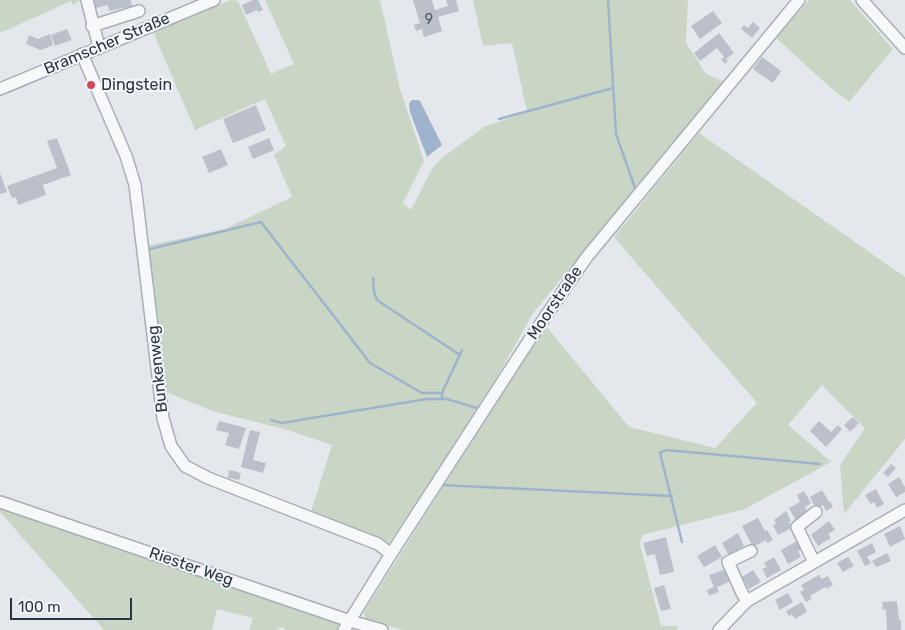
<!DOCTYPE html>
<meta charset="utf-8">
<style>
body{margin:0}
#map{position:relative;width:905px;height:630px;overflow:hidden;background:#e4e7ec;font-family:Rubik,sans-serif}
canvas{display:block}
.scale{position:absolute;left:10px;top:598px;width:122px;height:22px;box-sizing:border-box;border:2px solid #2b3445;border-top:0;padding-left:6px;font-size:15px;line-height:18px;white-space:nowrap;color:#2b3445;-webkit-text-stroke:4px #f4f6f9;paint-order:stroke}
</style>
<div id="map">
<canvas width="905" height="630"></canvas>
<div class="scale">100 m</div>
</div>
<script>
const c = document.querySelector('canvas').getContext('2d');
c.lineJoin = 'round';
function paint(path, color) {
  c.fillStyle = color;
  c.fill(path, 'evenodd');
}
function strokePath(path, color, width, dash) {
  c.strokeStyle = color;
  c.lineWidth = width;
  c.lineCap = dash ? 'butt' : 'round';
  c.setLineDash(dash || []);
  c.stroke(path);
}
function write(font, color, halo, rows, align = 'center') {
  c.font = font + ' Rubik,sans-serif';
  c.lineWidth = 4;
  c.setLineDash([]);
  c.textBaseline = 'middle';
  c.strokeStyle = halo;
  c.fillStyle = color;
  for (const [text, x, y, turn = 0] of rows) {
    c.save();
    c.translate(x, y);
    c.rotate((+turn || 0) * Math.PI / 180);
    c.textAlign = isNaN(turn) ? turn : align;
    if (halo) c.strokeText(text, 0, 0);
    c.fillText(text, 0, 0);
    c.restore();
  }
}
const green = new Path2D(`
 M0,0H81L73,5L71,1L0,33Z
 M231,0L238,1L271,74L294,64L265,0H380L400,89L424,161L403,203L411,210L432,169L442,158L484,127L527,112L512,43L483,46L473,0H688L686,43L706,74L724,82L533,313L479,409L389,543L311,512L332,445L284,429L212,411L166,392L147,246L225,229L292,197L274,155L286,146L265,99L195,130L156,39L154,31Z
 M809,0H850L893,49L849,102L831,88L776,38Z
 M699,133L905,277V439L844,514L840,465L865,428L822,385L788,425L831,462L745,509L642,535L640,544L661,626H677V630H404L370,621L365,618L364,612L545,325L629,427L715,448L757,403L614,237Z
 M0,507L336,622L339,624V628L338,630H286L282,627L276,630H249L253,618L217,609L212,630H104L0,512Z`);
const water = new Path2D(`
 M412,100H418L420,101L442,145L427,157L410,112L409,103Z`);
const stream = new Path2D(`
 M608,0L616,134L636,191
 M499,119L613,88
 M150,249L261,222L370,363L422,393H442V399
 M373,278L374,292L377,300L460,355
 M442,393L462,350
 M271,420L282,423L427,399H447L480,409
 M441,485L672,496
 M682,542L660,453L666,450L820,464`);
const building = new Path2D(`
 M94,0H131L132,6L109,11L108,5L96,8Z
 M253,0H258L263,10L258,12L257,10L246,15L242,5Z
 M413,0H432L435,10L448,6L446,0H456L459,11L438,17L442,31L424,37L422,29L416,31L414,25L420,23Z
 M713,11L722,23L700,39L691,26Z
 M753,22L760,28L752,38L741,29L744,25L748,28Z
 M67,29L72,40L55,46L51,35Z
 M719,33L734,53L726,59L728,61L725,64L721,59L724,57L717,48L700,61L694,53Z
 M50,34L53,45L41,50L26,44L29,35L38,39Z
 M762,57L781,71L773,83L753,69Z
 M256,105L266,130L233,143L223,119Z
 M57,138L71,175L43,185L46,195L18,205L16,197L12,198L7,186L57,168L47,141Z
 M269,138L274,150L253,159L248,147Z
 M221,149L228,165L209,173L202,157Z
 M0,173L7,192L0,194Z
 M853,417L859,423L850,432L844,425Z
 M219,421L246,428L239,449L225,445L229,433L216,430Z
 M819,421L831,432L838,425L842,429L826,447L810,431Z
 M250,430L260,432L253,460L266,463L263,473L241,467Z
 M891,464L896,468L888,477L883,473Z
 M229,470L241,473L239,480L228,478Z
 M899,477L905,487V492L896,497L888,484Z
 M876,489L884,504L877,508L874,502L871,504L865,495Z
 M822,490L829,502L830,501L833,507L826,511L823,505L816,509L810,497Z
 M804,491L811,503L805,507L808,514L796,521L789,508L800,502L797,495Z
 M786,511L791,521L789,522L792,528L778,535L773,525L776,524L774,520Z
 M758,518L765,531L767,530L773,540L767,543L766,540L753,547L742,526Z
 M829,521L835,530L828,534L831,538L818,546L811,535Z
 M900,526L905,539L890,547L884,534Z
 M738,533L744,546L737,550L738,552L729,556L722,543Z
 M666,537L674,572L660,575L655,554L647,556L643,543Z
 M797,541L801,550L798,551L801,557L788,564L781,550Z
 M872,543L876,552L867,557L871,563L865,566L857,551Z
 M715,545L722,557L704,567L697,556Z
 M887,553L891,561L876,567L872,561Z
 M774,557L781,570L767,578L762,569L767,567L764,563Z
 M848,557L854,566L843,572L837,563Z
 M724,570L729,582L717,587L719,592L709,596L707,590L714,587L709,575Z
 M753,570L761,582L749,589L742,577Z
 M819,575L822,579L828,576L833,585L826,589L825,587L810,596L812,599L806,602L800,592L804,590L801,585Z
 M664,585L671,609L661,611L654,588Z
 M788,593L793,602L780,610L775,600Z
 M897,601L899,620H901V630H887L886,609L883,610L882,602Z
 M802,602L807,612L795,619L792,614L789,616L786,611Z`);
const minor = new Path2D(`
 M87,0L99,47
 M862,0L905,48
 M92,26L139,11
 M82,54L126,156L135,185L163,418L171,446L185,466L208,478L378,544L391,554
 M0,89L214,0
 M0,502L350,621L382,630
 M814,562L797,527L816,512
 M747,601L742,593L728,562L751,551
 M344,630L391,554L532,336L586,258L799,0
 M719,630L747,601L905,510`);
const markers = [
 [91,85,5,"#d1495b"]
];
const numberNames = [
 ["9",429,20]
];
const streetNames = [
 ["Bramscher Straße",107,44,-23],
 ["Moorstraße",555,303,-56],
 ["Bunkenweg",158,369,-96],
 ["Riester Weg",191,567,19]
];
const poiNames = [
 ["Dingstein",101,85]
];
paint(green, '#c9d6c5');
paint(water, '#9fb4cc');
strokePath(stream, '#9fb4cc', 2.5);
paint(building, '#bbc0ca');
strokePath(minor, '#a9aeb7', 14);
strokePath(minor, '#f7f8fa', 11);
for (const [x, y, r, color] of markers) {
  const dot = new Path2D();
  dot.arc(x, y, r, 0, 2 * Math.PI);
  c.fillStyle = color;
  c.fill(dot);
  strokePath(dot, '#f4f6f9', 2);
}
write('14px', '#4f5766', null, numberNames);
write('16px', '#2b3445', '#f4f6f9', streetNames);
write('16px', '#2b3445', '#f4f6f9', poiNames, 'left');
</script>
